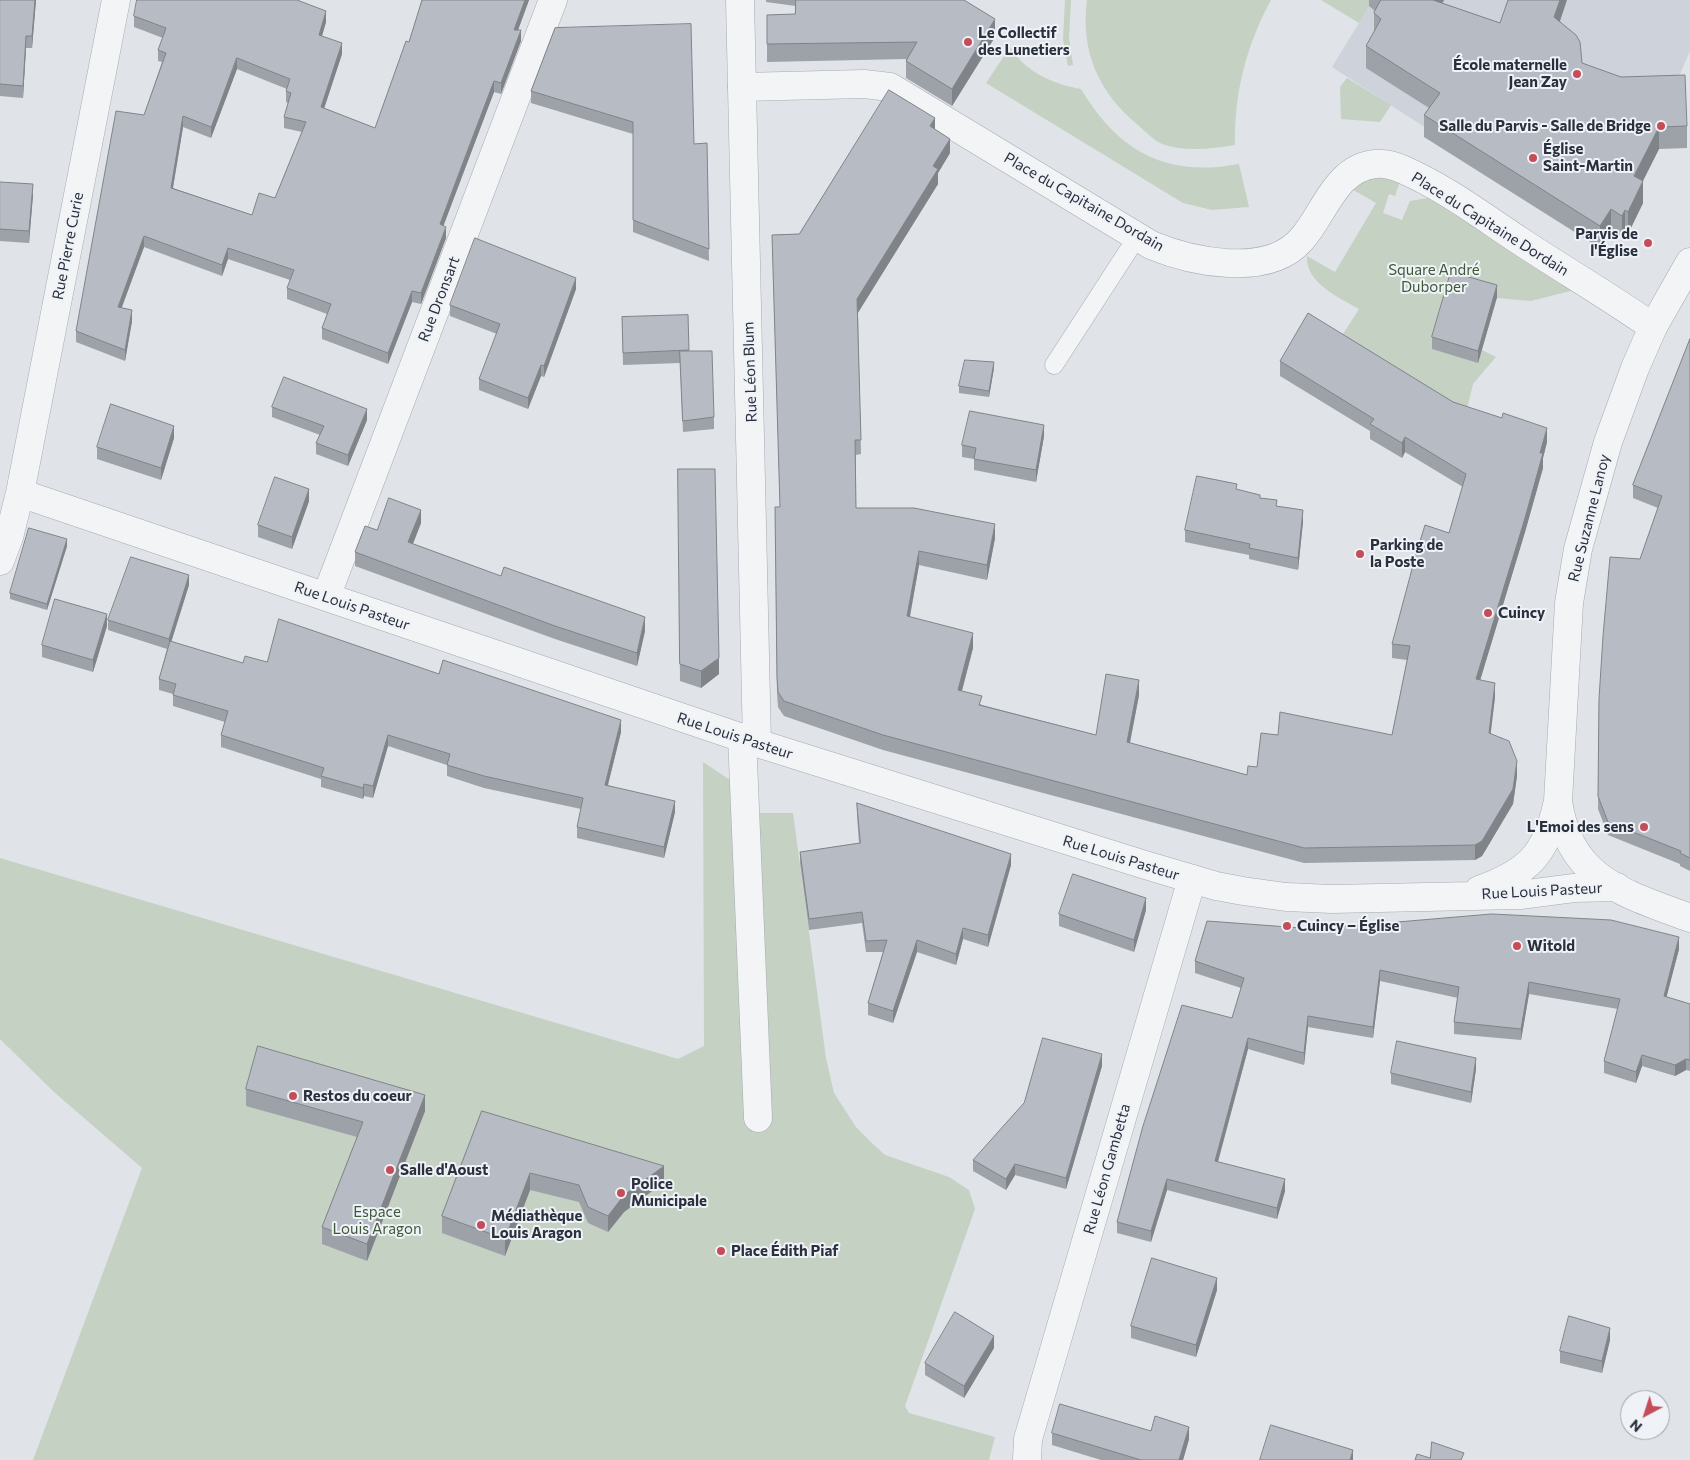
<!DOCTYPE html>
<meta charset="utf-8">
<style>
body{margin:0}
#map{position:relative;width:1690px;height:1460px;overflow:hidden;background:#e0e3e8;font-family:Commissioner,sans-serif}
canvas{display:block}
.north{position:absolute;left:1620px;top:1390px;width:50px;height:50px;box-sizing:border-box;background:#eff2f6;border:1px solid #a0a4ac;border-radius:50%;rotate:220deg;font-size:14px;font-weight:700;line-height:20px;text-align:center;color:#2a303e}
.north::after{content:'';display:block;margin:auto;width:18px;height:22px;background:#c54d5a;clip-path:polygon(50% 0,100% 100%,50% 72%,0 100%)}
</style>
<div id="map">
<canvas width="1690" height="1460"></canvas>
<div class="north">N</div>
</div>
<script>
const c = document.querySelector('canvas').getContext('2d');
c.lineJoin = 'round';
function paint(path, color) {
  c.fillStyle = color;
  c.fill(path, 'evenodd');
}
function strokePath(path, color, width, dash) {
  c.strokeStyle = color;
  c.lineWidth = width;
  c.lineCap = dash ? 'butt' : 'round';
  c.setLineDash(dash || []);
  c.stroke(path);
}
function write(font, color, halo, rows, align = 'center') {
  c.font = font + ' Commissioner,sans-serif';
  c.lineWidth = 4;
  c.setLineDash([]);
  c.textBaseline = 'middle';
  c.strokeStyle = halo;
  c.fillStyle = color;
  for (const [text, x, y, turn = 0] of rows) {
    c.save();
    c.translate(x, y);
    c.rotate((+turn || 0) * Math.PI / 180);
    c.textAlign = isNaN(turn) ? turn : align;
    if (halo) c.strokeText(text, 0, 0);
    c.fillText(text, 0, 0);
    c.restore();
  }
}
const built = new Path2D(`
 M1373,0H1690V51L1670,97L1429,130L1332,67Z`);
const green = new Path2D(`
 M1065,0H1071L1069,38L1073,65L1068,66L1063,39Z
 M1087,0H1271C1246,46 1234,94 1235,145C1212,149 1184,152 1162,144C1153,140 1145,131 1138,125C1099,93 1080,51 1087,0Z
 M1321,0H1373L1359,23Z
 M1010,47C1026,72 1052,84 1081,89C1118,151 1166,178 1239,164L1249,207L1212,210L1183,203L986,83Z
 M1347,78L1391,105L1380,122L1341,119L1340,87Z
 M1362,176L1401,178L1395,196L1389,194L1383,213L1402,220L1410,201L1428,198L1574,290L1531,301L1497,298L1482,350L1496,357L1473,384L1464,421L1336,345L1359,309C1340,298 1305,283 1307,256L1335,272L1376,203L1348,187Z
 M703,762L733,782L734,813H793L826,1058L834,1093L856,1127L873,1144L885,1155L949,1177L969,1190L975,1209L905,1406L909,1413L995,1437L989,1460H33L142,1168L54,1092L0,1039V858L678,1059L704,1046Z`);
const service = new Path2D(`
 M1054,365L1137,237`);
const minor = new Path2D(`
 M742,87L864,84L890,87L1151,245C1192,262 1267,278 1301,240C1324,215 1335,168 1375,164C1385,163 1395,166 1404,170C1445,188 1482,216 1520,241C1564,270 1610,297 1653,327
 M20,493L757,743
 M0,561L9,537L20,493L116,0
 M326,597L553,0
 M742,737L758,1118
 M1027,1460L1028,1439L1192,879`);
const tertiary = new Path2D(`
 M740,0L757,743L1142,864L1216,886L1243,891L1286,897L1332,899L1520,895L1574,888L1617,887
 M1690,262L1653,327L1635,368L1608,442L1578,549L1569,603L1558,801C1569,880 1624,893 1690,918
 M1479,890C1527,873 1546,855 1557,805`);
const wall = new Path2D(`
 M0,0H36L32,48H26L23,98L0,96Z
 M422,0H529L518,30L521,41L501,94L494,92L467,163L443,226L446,238L421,304L412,302L388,364L322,339V328L327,314L287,299V288L290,280L228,259L222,276L144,247L121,308L132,321L125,361L76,342V331L144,115L162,62L158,61V50L163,38L134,27V16L326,22L322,36L342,54L324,108L375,128L409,42ZM237,69L287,89L286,91V102L288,103L284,117V128L302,132L275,198L252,215L173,188L183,127L211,138Z
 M766,0H964L995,37L952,106L906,78V59L767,62V15L795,14L796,6L766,2Z
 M1369,0H1444L1442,3L1500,23L1560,21L1582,63L1687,126V148L1659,149L1643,180V203L1628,234L1625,232L1622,238L1611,231L1600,248L1424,137V115L1429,108L1366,68V46L1374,32V13L1375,11L1369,6Z
 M555,28L694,144L707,143L709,261L633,232V134L531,103V91Z
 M935,129L950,153L938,173V184L858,313L861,454L856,455V508L995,538L987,580L919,565L910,617L973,648L962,691L982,705L1096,735L1139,695L1130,743L1247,775L1257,767L1278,735H1392L1407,660L1392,658V644L1449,533L1463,487L1405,452L1402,458L1370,439V431L1280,376V361L1453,402L1547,442L1543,458V468L1525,532L1480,680L1495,697L1490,734L1517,776L1513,804L1482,856L1475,860L1304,863L883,750L784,716L778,707L777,693L775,507H780L772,235L799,234Z
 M0,182L33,195L29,243L0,241Z
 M576,289L544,377L541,376L528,409L479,390V379L497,334L450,316V305Z
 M1497,297L1478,363L1432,349V337Z
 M688,315L689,351L714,417V429L683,432L680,363L623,365L622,317Z
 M1690,339V871L1680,866V864L1608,835L1598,809L1599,699L1640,559L1658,508L1633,498V485Z
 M994,368L989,397L959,393V386Z
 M272,407L367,420L348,466L316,454V443L320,435L272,417Z
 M1044,436L1036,482L974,470V459L962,457V445Z
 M174,438L161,480L97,459V447Z
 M678,469L719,674L701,688L680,681Z
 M1237,490L1260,498L1277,506L1303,522L1298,570L1249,559V555L1185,542V530Z
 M309,501L292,549L258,537V525Z
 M421,523L413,544L645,631L637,666L555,639L355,566V552L377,530Z
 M67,546L47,610L10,599V593Z
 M189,585L171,642L243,663L267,662L439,674L621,732L608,785L675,812L664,858L577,838V827L581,809L484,788L447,776V765L388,746L373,798L364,796L363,799L321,787V779L221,747V735L225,722L173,706V694L159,690V679L167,649L108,630V620Z
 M107,626L93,672L42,657V645Z
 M857,803L1011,865L988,947L963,939L956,965L917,952L893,1023L868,1015V1003L883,952H866L862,923L809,930L800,863V852L859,843L857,815Z
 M1146,910L1134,952L1059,926V914Z
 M1315,929L1679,949L1666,997L1690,1004V1071L1686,1070L1675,1076L1642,1066L1636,1083L1604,1073V1061L1618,1009L1529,994L1521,1040L1454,1034V1022L1458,998L1380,981L1373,1038L1308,1027L1304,1065L1248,1049L1218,1162L1285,1191L1277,1219L1167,1190L1151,1242L1117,1233V1222L1232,1018L1241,988L1195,973V961Z
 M1102,1066L1066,1189L1015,1175L1006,1190L973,1171V1160Z
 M1476,1069L1471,1103L1391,1084V1073Z
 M246,1089L425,1111L367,1261L322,1244V1227L357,1137L246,1106Z
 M482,1111L664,1182L624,1212L608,1232L588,1223L579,1202L530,1190L505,1256L442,1233V1216Z
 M1217,1290L1196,1357L1131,1338V1326Z
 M1610,1340L1602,1373L1560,1363V1351Z
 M994,1348L964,1398L925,1375V1363Z
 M1052,1433L1189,1439L1183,1460H1101L1052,1445Z`);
const shadedWall = new Path2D(`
 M35,0H36L32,48V36Z
 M525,0H529L514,41V30Z
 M1433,0H1444L1433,22Z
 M1560,0H1567L1554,39V17Z
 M326,11V22L319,46V35Z
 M995,19V37L952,106V89Z
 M521,30V41L501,94V83Z
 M26,36V48L23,98V86Z
 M342,43V54L321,118V107Z
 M237,58V69L211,138V127Z
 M494,81V92L440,235V224Z
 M183,116V127L171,199V188Z
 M935,118V133L930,126Z
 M1659,127V149L1634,199V176Z
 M950,139V153L938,173V184L857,314V299L933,166Z
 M1643,181V203L1628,234V212Z
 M33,184V195L29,243V231Z
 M1611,209V231L1600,248V226Z
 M1625,210V232L1622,238V216Z
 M446,227V238L421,304V293Z
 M144,236V247L118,318V307Z
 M228,248V259L222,276V265Z
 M576,278V289L544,377V366Z
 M1497,285V297L1478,363V351Z
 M412,291V302L388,364V353Z
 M132,310V321L125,361V350Z
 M994,362V368L989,397V391Z
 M541,365V376L528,409V398Z
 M367,409V420L348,466V455Z
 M1044,425V436L1036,482V470Z
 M174,426V438L161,480V468Z
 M1547,428V442L1543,458V468L1525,532L1476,694V679Z
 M1405,437V452L1402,458V443Z
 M309,489V501L292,549V537Z
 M421,510V523L408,556V542Z
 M1303,510V522L1298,570V558Z
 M995,524V538L987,580V565Z
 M67,539V546L47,610V604Z
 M919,551V565L907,631V616Z
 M189,575V585L169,649V639Z
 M107,614V626L93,672V660Z
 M645,617V631L637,666V653Z
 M973,633V648L958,705V690Z
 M719,658V674L701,688V671Z
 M1139,680V695L1127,757V742Z
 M1495,683V697L1489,748V733Z
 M621,720V732L605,796V785Z
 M388,735V746L373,798V786Z
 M1517,761V776L1513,804L1482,856L1475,860V845Z
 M364,784V796L363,799V788Z
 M675,801V812L664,858V847Z
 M1011,854V865L988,947V935Z
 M1146,898V910L1134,952V940Z
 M963,928V939L956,965V954Z
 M1679,937V949L1664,1007V996Z
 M917,940V952L893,1023V1011Z
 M1380,970V981L1373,1038V1027Z
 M1529,982V994L1521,1040V1029Z
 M1308,1016V1027L1304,1065V1053Z
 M1248,1038V1049L1215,1172V1161Z
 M1102,1054V1066L1066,1189V1178Z
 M1642,1055V1066L1636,1083V1072Z
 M1476,1058V1069L1471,1103V1092Z
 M1686,1059V1070L1675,1076V1065Z
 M425,1095V1111L367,1261V1244Z
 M1015,1164V1175L1006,1190V1179Z
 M664,1166V1182L624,1212L608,1232V1216L624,1195Z
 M530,1173V1190L505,1256V1239Z
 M1167,1179V1190L1151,1242V1231Z
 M1285,1179V1191L1277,1219V1208Z
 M1217,1278V1290L1196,1357V1345Z
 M1610,1328V1340L1602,1373V1361Z
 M994,1336V1348L964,1398V1386Z
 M1189,1427V1439L1183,1460H1179Z
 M1353,1450V1460H1350Z`);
const building = new Path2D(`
 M0,0H35L32,36H26L23,86L0,84Z
 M137,0H297L326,11L319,35L342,43L321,107L375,128L406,41L409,42L422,0H525L514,30H521L501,83L494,81L467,152L440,224L446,227L421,293L412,291L388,353L322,328L331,304L287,288L294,270L228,248L222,265L144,236L118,307L132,310L125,350L76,331L116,111L144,115L166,53L158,50L166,28L134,16ZM237,58L290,79L286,91L291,93L284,117L306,122L275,198L259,193L252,215L171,188L183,116L211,127Z
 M796,0H964L995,19L952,89L906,61L917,42L767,44V15L795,14Z
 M1381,0H1433L1500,23L1508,0H1560L1554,17L1576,35L1580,42L1582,63L1621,77L1685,75L1687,126L1659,127L1634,176L1643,181L1628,212L1625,210L1622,216L1611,209L1600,226L1424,115L1440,93L1366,46L1381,19L1374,13Z
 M691,24L694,144L707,143L709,249L633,220V122L531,91L555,28Z
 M889,90L935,118L930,126L950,139L933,166L938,169L857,299L861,440H855L856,508H914L995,524L987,565L919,551L907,616L973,633L958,690L982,696L979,705L1096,735L1106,674L1139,680L1127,742L1247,775L1248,766L1257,767L1261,733L1278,735L1280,712L1392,735L1410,646L1392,644L1416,554L1425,525L1449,533L1466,474L1405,437L1402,443L1370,424L1374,419L1280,361L1308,313L1453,402L1502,418L1503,413L1547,428L1540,453H1543L1525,518L1476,679L1495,683L1489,733L1509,741L1517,761L1513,789L1482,841L1475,845L1304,848L883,735L784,701L778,692L777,678L775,507H780L772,235L799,234Z
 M0,182L33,184L29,231L0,229Z
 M475,238L576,278L544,366L541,365L528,398L479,379L500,324L450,305Z
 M1451,272L1497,285L1478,351L1432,337Z
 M688,315L689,350L623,353L622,317Z
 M1690,339V858L1680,853L1681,851L1608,822L1598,796L1599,699L1603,636L1610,557L1640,559L1662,496L1633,485Z
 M680,351H712L714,417L683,421Z
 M965,360L994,362L989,391L959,386Z
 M284,377L367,409L348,455L316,443L324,426L272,407Z
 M111,404L174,426L161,468L97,447Z
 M970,411L1044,425L1036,470L974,459L976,448L962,445Z
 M678,469H715L719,658L701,671L680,664Z
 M1197,476L1237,484L1236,489L1260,495V498L1277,500L1276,506L1303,510L1298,558L1249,548L1250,544L1185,530Z
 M275,477L309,489L292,537L258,525Z
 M389,498L421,510L408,542L501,576L504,567L645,617L637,653L555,626L355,552L365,526L377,530Z
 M29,528L67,539L47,604L10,593Z
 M131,557L189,575L169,639L108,620Z
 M55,599L107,614L93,660L42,645Z
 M279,619L439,674L443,660L621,720L605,785L675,801L664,847L577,827L583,798L484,776L447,765L450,754L388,735L373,786L364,784L363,788L321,776L324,768L221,735L228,711L173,695L176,684L159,679L170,641L243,663L245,656L267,662Z
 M857,803L1011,854L988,935L963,928L956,954L917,940L893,1011L868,1003L887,940L866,941L862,912L809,919L800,852L860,843Z
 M1073,874L1146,898L1134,940L1059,914Z
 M1492,914L1611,920L1679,937L1664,996L1690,1004V1060L1686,1059L1675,1065L1642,1055L1636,1072L1604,1061L1620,999L1529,982L1521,1029L1454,1022L1459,987L1380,970L1373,1027L1308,1016L1304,1053L1248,1038L1215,1161L1285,1179L1277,1208L1167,1179L1151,1231L1117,1222L1143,1126L1182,1005L1232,1018L1244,978L1195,961L1207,921L1315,929Z
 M1043,1038L1102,1054L1066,1178L1015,1164L1006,1179L973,1160L1024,1103Z
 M1397,1041L1476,1058L1471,1092L1391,1073Z
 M258,1046L425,1095L367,1244L322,1227L363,1122L246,1089Z
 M482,1111L664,1166L624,1195L608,1216L588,1207L579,1185L530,1173L505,1239L442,1216Z
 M1152,1258L1217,1278L1196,1345L1131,1326Z
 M955,1312L994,1336L964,1386L925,1363Z
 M1569,1316L1610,1328L1602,1361L1560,1351Z
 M1060,1404L1151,1431L1155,1416L1189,1427L1179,1460H1141L1052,1433Z
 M1271,1425L1353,1450L1350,1460H1260Z
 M1432,1442L1464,1453L1461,1460H1415L1417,1454L1430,1458Z`);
const markers = [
 [968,42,5,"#c54d5a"],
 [1577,74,5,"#c54d5a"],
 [1661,126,5,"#c54d5a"],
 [1533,158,5,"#c54d5a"],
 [1648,243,5,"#c54d5a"],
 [1360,554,5,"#c54d5a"],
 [1488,613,5,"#c54d5a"],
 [1644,827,5,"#c54d5a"],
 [1287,926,5,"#c54d5a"],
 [1517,946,5,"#c54d5a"],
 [293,1096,5,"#c54d5a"],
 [390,1170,5,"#c54d5a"],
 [621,1193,5,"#c54d5a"],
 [481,1225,5,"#c54d5a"],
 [721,1251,5,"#c54d5a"]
];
const poiNames = [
 ["Le Collectif",978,33],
 ["des Lunetiers",978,50],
 ["École maternelle",1567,65,"right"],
 ["Jean Zay",1567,82,"right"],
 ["Salle du Parvis - Salle de Bridge",1651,126,"right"],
 ["Église",1543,149],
 ["Saint-Martin",1543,166],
 ["Parvis de",1638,234,"right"],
 ["l'Église",1638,251,"right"],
 ["Parking de",1370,545],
 ["la Poste",1370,562],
 ["Cuincy",1498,613],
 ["L'Emoi des sens",1634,827,"right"],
 ["Cuincy – Église",1297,926],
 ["Witold",1527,946],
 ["Restos du coeur",303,1096],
 ["Salle d'Aoust",400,1170],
 ["Police",631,1184],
 ["Municipale",631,1201],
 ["Médiathèque",491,1216],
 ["Louis Aragon",491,1233],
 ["Place Édith Piaf",731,1251]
];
const streetNames = [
 ["Place du Capitaine Dordain",1084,202,30],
 ["Place du Capitaine Dordain",1490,224,32],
 ["Rue Pierre Curie",68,246,-79],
 ["Rue Dronsart",439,299,-69],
 ["Rue Léon Blum",750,372,-92],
 ["Rue Suzanne Lanoy",1589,518,-76],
 ["Rue Louis Pasteur",352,606,19],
 ["Rue Louis Pasteur",735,736,18],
 ["Rue Louis Pasteur",1121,858,17],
 ["Rue Louis Pasteur",1542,891,-3],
 ["Rue Léon Gambetta",1107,1169,-74]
];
const parkNames = [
 ["Square André",1434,270],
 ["Duborper",1434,287],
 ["Espace",377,1212],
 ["Louis Aragon",377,1229]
];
paint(built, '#ced2da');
paint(green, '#c5d1c2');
strokePath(service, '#a6aab2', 19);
strokePath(minor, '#a6aab2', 29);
strokePath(tertiary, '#a6aab2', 29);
strokePath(service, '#f2f4f6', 18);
strokePath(minor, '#f2f4f6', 28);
strokePath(tertiary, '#f2f4f6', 28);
paint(wall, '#9da2a9');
paint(shadedWall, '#808489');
paint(building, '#b7bcc4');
strokePath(building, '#808489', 1);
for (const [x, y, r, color] of markers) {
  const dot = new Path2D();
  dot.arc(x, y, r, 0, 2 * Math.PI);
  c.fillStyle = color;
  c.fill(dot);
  strokePath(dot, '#eff2f6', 2);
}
write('bold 15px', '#2a303e', '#eff2f6', poiNames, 'left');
write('15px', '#2a303e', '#eff2f6', streetNames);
write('15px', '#3d5938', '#eff2f6', parkNames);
</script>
